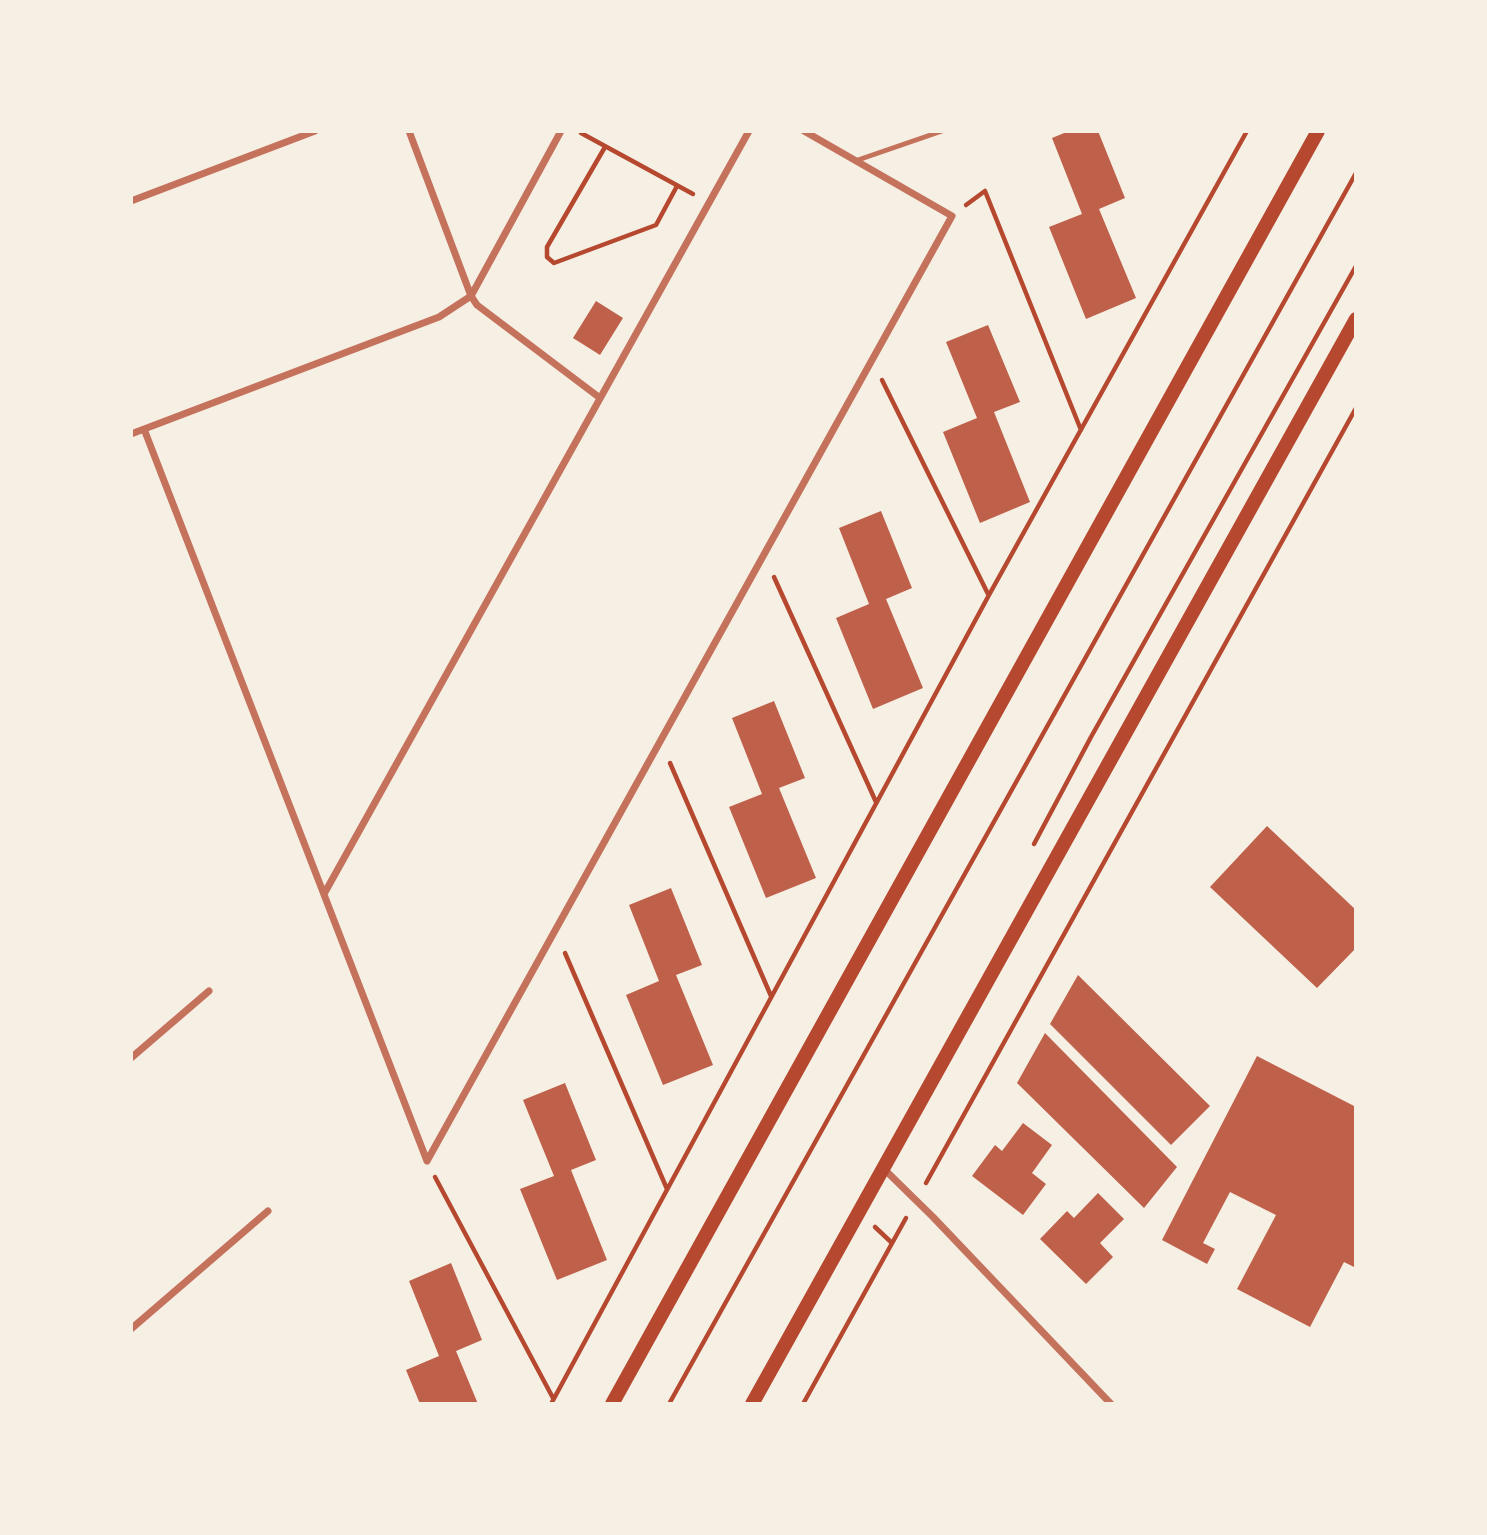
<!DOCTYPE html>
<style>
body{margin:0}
#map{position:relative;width:1487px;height:1535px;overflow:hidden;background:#f6efe4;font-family:Raleway,sans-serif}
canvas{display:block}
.frame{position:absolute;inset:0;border:133px solid #f6efe4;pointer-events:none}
</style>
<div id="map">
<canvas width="1487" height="1535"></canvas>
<div class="frame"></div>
</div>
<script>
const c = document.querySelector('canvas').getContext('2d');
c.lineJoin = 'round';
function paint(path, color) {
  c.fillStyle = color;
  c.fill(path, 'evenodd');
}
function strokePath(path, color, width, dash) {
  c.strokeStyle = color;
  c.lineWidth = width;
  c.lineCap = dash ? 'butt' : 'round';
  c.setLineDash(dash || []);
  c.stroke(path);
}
const building = new Path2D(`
 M1069,131H1098L1125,198L1099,209L1136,298L1086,319L1049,227L1082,214L1052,138Z
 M596,301L623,318L600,355L573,338Z
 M988,325L1020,402L994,412L1030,502L980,523L943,432L977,418L946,342Z
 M881,511L912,588L886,599L923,688L873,709L836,618L869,604L839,528Z
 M774,701L805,778L779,788L816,878L766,898L729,807L762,794L732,718Z
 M1267,826L1356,910V948L1317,988L1210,887Z
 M671,888L702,965L676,975L713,1065L663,1085L626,995L659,981L629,905Z
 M1078,975L1210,1106L1171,1145L1050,1024Z
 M1045,1033L1177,1167L1144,1208L1017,1083Z
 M1257,1056L1356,1107V1268L1344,1262L1310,1327L1237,1289L1276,1215L1230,1192L1203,1243L1215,1249L1207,1264L1162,1240Z
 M565,1083L596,1160L571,1170L607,1260L557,1280L520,1189L554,1176L523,1100Z
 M1023,1123L1052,1145L1032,1173L1046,1184L1023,1215L972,1176L995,1145L1002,1151Z
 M1098,1193L1124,1219L1100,1243L1113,1257L1086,1284L1040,1239L1067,1211L1074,1218Z
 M451,1263L482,1340L456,1351L478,1404H420L406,1370L439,1356L409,1281Z`);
const path = new Path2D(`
 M581,133L693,194
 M605,147L547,247V257L554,263L656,225L677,186
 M966,205L985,191L1081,430
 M882,380L988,594
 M774,577L876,802
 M670,763L771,996
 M1034,844L1091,737L1356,266
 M565,953L667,1189
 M435,1177L553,1398
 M926,1183L1356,408
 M875,1227L892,1243
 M551,1404L989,595L1247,131
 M669,1404L1356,173
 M803,1404L906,1218`);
const service = new Path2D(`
 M855,161L942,131`);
const minor = new Path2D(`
 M409,131L471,296L477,305L600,398
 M131,201L315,131
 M144,429L427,1161
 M131,434L439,317L471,296L561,131
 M324,894L749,131
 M131,1058L209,991
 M427,1161L952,216L804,131
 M883,1168L933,1217L1111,1404
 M131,1329L268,1211`);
const secondary = new Path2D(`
 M612,1404L1318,131
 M752,1404L1356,319`);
paint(building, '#bf614a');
strokePath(path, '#b5482f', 4.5);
strokePath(service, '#c5725c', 5);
strokePath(minor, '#c5725c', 7);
strokePath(secondary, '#b5482f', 14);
</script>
